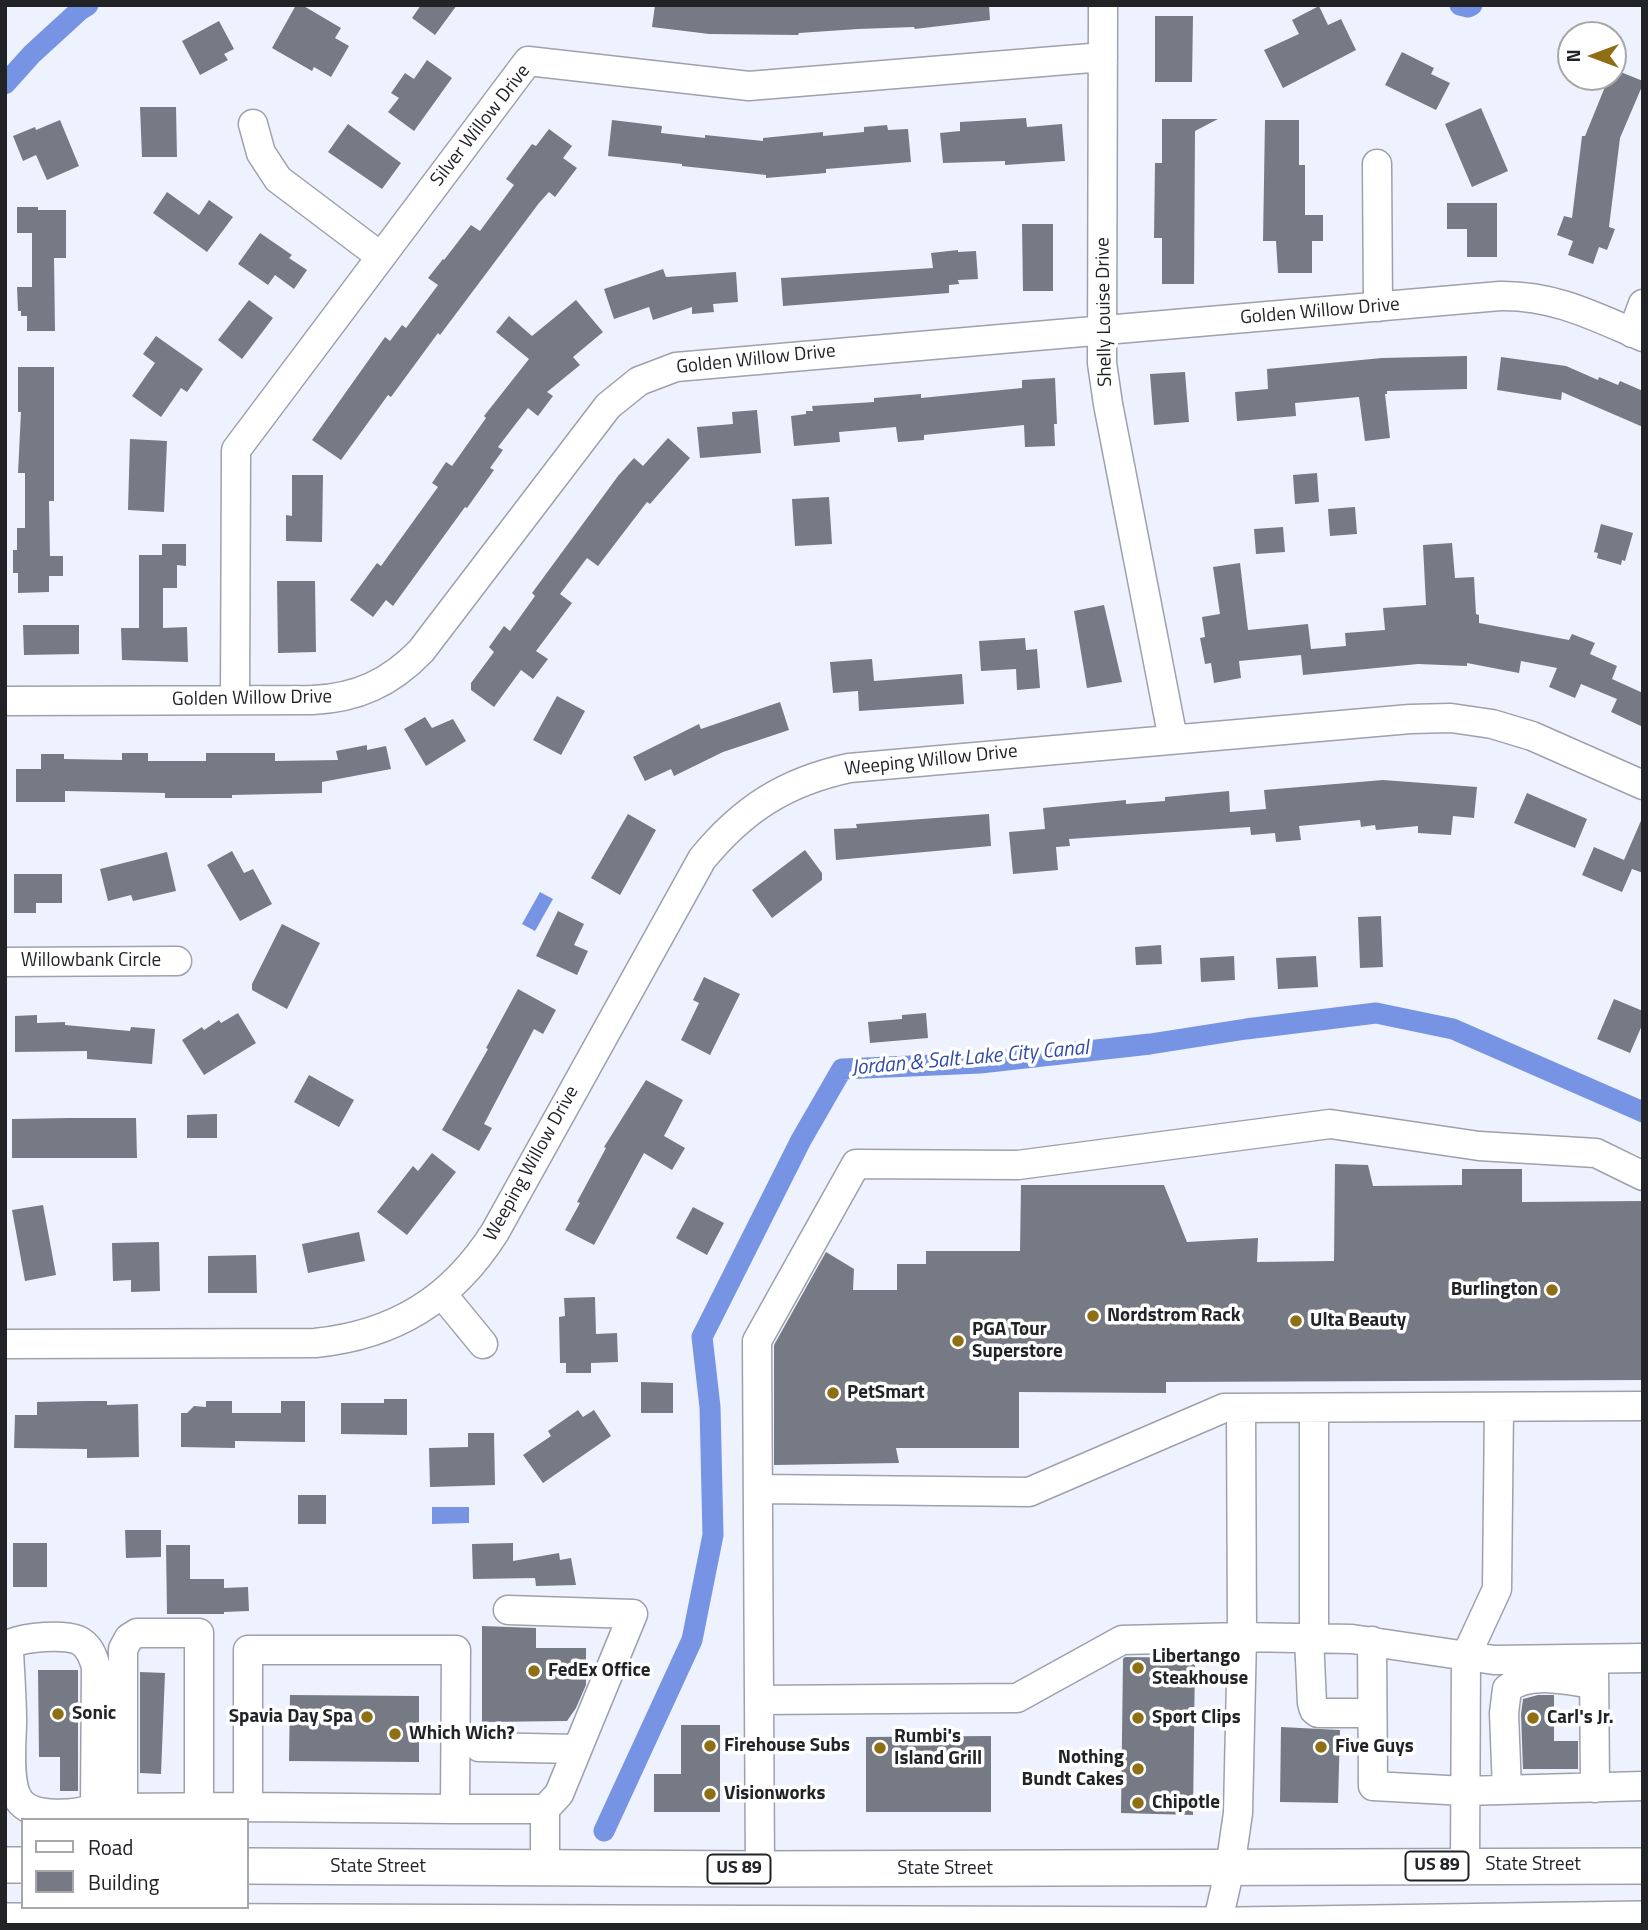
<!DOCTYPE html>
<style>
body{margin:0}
#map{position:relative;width:1648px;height:1930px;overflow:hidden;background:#edf2fe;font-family:"Titillium Web",sans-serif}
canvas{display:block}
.frame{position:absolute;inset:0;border:7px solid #212327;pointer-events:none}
.legend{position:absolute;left:21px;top:1818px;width:228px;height:91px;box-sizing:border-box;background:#fff;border:2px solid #a6a7a9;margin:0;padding:9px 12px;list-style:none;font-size:21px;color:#212327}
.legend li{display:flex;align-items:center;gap:14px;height:35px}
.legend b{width:35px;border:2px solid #a6a7a9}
.north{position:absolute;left:1557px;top:21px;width:70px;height:70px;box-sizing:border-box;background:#fff;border:2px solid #a6a7a9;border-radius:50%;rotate:270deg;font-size:19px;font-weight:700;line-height:28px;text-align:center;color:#212327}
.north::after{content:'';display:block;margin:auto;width:24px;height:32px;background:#8e6f13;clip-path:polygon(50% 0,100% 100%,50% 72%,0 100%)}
</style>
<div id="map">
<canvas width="1648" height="1930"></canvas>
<div class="frame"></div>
<ul class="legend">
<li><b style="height:9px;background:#fff"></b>Road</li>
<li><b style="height:19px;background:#767a84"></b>Building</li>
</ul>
<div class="north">N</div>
</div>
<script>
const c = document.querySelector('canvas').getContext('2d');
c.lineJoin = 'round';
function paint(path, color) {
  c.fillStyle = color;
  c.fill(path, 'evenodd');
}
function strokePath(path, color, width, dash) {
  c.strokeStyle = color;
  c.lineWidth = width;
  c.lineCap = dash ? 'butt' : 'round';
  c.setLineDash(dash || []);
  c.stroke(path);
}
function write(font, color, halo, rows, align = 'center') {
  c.font = font + ' "Titillium Web",sans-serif';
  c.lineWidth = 7;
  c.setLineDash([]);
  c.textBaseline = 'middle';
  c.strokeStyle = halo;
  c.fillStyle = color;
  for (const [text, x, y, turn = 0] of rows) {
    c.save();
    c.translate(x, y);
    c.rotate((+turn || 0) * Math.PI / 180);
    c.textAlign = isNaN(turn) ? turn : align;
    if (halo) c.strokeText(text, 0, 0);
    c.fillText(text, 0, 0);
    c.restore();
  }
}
const water = new Path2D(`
 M540,892L553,899L535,931L522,924Z
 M432,1507H469V1523L432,1524Z`);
const canal = new Path2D(`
 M1460,5L1468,7L1472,5
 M5,84L32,54L80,10L88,5
 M604,1831L692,1640L713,1535L710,1407L702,1337L801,1140L842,1069L980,1063L1150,1044L1246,1029L1376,1013L1453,1029L1643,1112`);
const building = new Path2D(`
 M296,5H302L341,28L335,38L349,46L331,77L314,67L312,71L272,48Z
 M421,5H457L435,35L412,18Z
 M655,5H989L990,20L915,29L914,27L858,29L799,33L798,35L709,34L652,27Z
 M1319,6L1328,25L1341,19L1356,50L1283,88L1264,50L1299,34L1292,20Z
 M1155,16H1193L1192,82H1155Z
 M219,21L234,49L224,54L228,60L200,75L182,41Z
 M1402,52L1434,68L1431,74L1450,83L1436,110L1385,85Z
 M427,60L452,78L414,131L388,112L399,98L391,93L405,73L414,79Z
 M1613,69L1643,81V84L1620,138L1609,227L1615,229L1607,250L1599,247L1593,264L1568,255L1573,241L1557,235L1564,216L1572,218L1582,136H1585L1609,77H1613Z
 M140,107H176L177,157H142Z
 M1481,108L1508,171L1472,187L1445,124Z
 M1026,118L1027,127L1062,124L1065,161L1005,165V161L943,163L940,133L960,131V122Z
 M1162,119H1218L1195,131L1194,284H1162V238H1154L1155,163H1162Z
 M60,120L79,166L47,180L36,155L23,161L13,136L35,127L36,130Z
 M612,120L662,126L661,133L705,138V135L763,141V138L823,132V136L864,132V127L887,125L888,130L908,129L911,162L826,169V173L766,178V175L682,166V164L608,156Z
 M1265,120H1299V165H1305V215H1323V241H1312V273H1278L1276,241H1263Z
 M348,124L401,163L382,189L328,152Z
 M549,129L572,146L563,158L577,168L555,197L549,192L539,203L440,335L438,333L391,397L388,395L341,460L312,440L385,337L390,341L402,325L406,328L438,285L428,278L443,259L444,260L471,225L480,231L514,185L506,179L532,144L536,146Z
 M167,192L199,215L209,200L233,217L207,252L153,213Z
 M1447,203H1497V257H1467V229H1447Z
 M17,207H38V210H66V258H54L55,331H27V316H21V311H18L17,287H32V233H17Z
 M1022,224H1053V291H1023Z
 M260,233L292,255L289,258L307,270L294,289L275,275L268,285L238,264Z
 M958,250V252L976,251L978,279L958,280L959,284L949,285V293L783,306L781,278L933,268L931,253Z
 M663,269L666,277L736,272L738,302L713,304L714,312L692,314V307L653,320L649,307L614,319L604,289Z
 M249,300L273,318L242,359L218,340Z
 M576,300L603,332L573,357L580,365L547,392L553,396L538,416L528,408L498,447L503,450L490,468L494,470L467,508L465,507L393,606L386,600L373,617L350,600L377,563L381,566L438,487L432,483L446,462L452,466L486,418L484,416L529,359L496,332L509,316L532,336Z
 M156,336L203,369L187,392L181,388L161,417L132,396L155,363L143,354Z
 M1467,356V389L1387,391V394H1385L1390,438L1365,441L1359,397L1295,403L1296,416L1237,421L1235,392L1268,389L1267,369L1382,358Z
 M1501,357L1566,366L1598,380L1599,377L1618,385L1620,381L1643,391V427L1562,392L1561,400L1497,390Z
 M18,367H54V501H49L50,556H63V576H49V592L18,593V573H13V550H17V528H25V473H18L21,412H18Z
 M1185,372L1189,422L1154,425L1150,374Z
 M1055,378L1057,424H1054L1055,446L1025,447L1024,425L924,435V440L898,442L896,427L839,432L840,442L794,446L791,416L806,414V411H813L812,406L874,402V398L921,394V398L1022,388V380Z
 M757,410L761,453L700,458L697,427L733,424L732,412Z
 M668,438L690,458L650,504L647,502L598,566L587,558L560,594L572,603L536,651L548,659L533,679L521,670L494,707L471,690V683L494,652L489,647L504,626L510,631L535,596L532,593L618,476L634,458L643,466Z
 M130,439L167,441L164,512L128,510Z
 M1317,473L1319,502L1295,504L1293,475Z
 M292,475H323L322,542L286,541V515L292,516Z
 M829,497L832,544L795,546L792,499Z
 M1355,507L1357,534L1330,536L1328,509Z
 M1601,524L1633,533L1625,561L1622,560L1621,565L1597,558L1598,553L1594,552Z
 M1283,527L1285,552L1256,554L1254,529Z
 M1452,543L1455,578L1474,577L1476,614L1479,615V623L1569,640L1572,634L1595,643L1590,654L1617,666L1612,679L1643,693V727L1611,712L1617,699L1581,684L1575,698L1549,687L1557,668L1521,661L1519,673L1467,663V666L1418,664L1303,675L1301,655L1239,661L1241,678L1214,683L1211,663L1205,664L1200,638L1205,637L1202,617L1220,614L1213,567L1240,563L1248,630L1308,624L1311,649L1346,646L1345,633L1385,630L1383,608L1426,605L1423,545Z
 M162,544H186V566L177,565V588H163V628L187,627L188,662L122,660L121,628H139V555H162Z
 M277,581H315L316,652L278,653Z
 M1104,605L1122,682L1087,688L1074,611Z
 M23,625H79V654L24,655Z
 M1025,638L1026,650L1037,649L1040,688L1017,690L1016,669L981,671L979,641Z
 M872,659L874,681L962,674L964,704L859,711L858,691L833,693L830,662Z
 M557,696L585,711L561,755L533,740Z
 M780,702L789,730L723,752L674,776L671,769L645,781L633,757L699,724L701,729Z
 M425,717L432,728L453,719L466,741L426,766L404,729Z
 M367,745V750L386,746L391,769L322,782V793L232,795V798H165V793L65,791V802H16V769H41V754H64V759L122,760V753H148V761H206V753H275V761L338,760L336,751Z
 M1383,780L1477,787L1474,818L1453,816L1451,835L1418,833V826L1376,830L1375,825L1361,827L1360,820L1299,826L1301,840L1276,842L1275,833L1251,835L1250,827L1069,839L1070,846L1056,847L1058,870L1013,874L1009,832L1045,829L1043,808L1126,800V804L1165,801V797L1229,791L1230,812L1266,809L1264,790Z
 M1527,793L1587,819L1575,848L1514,823Z
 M628,814L656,830L620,895L591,878Z
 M989,814L991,846L836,860L834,829L857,828L856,824Z
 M1643,816V873L1632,869L1622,892L1582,875L1594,847L1624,860Z
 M805,850L822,873V880L772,918L752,890Z
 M232,851L244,873L253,869L272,904L240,921L207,865Z
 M167,852L176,891L133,901L131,895L108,901L100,869Z
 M14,874H62V903H36V913H14Z
 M558,911L584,924L574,945L588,951L577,975L536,956Z
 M1381,916L1383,967L1360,968L1358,917Z
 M282,924L320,943L287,1009L252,990V984Z
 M1161,945L1162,964L1136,965L1135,947Z
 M1234,956L1235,980L1201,982L1200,958Z
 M1316,956L1318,987L1278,989L1276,958Z
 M704,977L740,994L710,1055L681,1040L699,1003L693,1000Z
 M518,989L556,1010L543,1034L534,1029L484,1124L492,1128L479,1151L442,1130L488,1049L486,1048Z
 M1614,999L1643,1011V1023L1630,1053L1597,1039Z
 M238,1013L256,1043L204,1075L182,1040L202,1027L204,1030L219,1020L221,1023Z
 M926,1013L928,1038L870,1043L868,1022L902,1019V1015Z
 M37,1015V1023L65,1022V1025L130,1031L131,1027L155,1029L152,1064L87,1059V1051L15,1052V1016Z
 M309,1075L354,1100L339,1127L294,1102Z
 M646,1080L683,1100L664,1136L685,1148L672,1170L644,1153L594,1245L565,1230L580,1203L577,1202L606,1148L604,1147Z
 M217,1114V1138H187V1115Z
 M69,1118H136L137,1158H12V1119Z
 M432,1153L456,1172L407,1235L377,1212L413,1166L418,1171Z
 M1335,1164L1368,1165L1373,1186L1462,1185V1169H1522V1202L1643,1201V1380L1166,1382V1393L1019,1392V1448H896L899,1463L774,1465V1345L826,1252L854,1269L853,1290H897V1264H926V1251H1020L1021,1185H1164L1187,1242L1258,1238L1257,1262L1334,1261Z
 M43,1205L56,1275L25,1281L12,1210Z
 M693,1207L724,1223L707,1255L676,1238Z
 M359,1232L365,1261L308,1273L302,1244Z
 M159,1242L160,1291L131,1292V1280L113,1281L112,1243Z
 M256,1255L257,1293H208V1256Z
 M595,1297L596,1334L617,1333L618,1362L591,1363V1373H566V1363H560L559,1317L565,1316L564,1298Z
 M641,1382L673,1383V1413H641Z
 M384,1399H407V1435L341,1434V1403H384Z
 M86,1401H107V1405L138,1404L139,1457L87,1458V1449L14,1448L15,1415H37V1402Z
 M206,1401H232V1413H281V1401H305V1442L235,1441V1448L181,1447V1413H187L194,1406L206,1407Z
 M578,1410L583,1417L594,1410L611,1436L543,1483L523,1455L551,1436L548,1431Z
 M468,1433H494L495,1485L430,1487L429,1448L468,1447Z
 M298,1495H326V1524H298Z
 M125,1530H161V1557L126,1558Z
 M13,1543H47V1587H13Z
 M513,1543V1561L559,1553L560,1560L571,1558L576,1585L536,1586L535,1578L473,1579L472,1544Z
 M166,1545H190V1579H224V1588L248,1587L249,1611L224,1612V1614H167Z
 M482,1626L536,1628V1648H586V1685L576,1708L567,1721L482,1722Z
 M1125,1657L1195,1658L1193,1815L1121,1813L1123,1659Z
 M38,1670H78V1791H60V1757H39Z
 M140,1672L165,1673L161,1774L140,1773Z
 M290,1695L419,1696V1762L289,1761Z
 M1538,1695H1554V1741H1578V1769H1523L1521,1714L1523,1699Z
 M681,1725H720V1812H654V1774H681Z
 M1281,1727L1340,1730L1338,1803L1280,1802Z
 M991,1736V1812H866V1737Z`);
const minor = new Path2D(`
 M1103,5L1102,363L1108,404L1173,739
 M253,124L261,153L278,179L380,256
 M1377,164L1378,307
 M1632,333L1643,304
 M235,700L236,450L528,61L749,86L1103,57
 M5,701L313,700C357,698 390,683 421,651L608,406L639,381L676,367L1500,296C1554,295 1594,316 1643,337
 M5,962L177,961
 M442,1294L483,1344
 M5,1344L315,1343C394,1335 452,1300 495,1232L702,859C743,809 785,782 849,768L1410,719L1451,718L1492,724L1532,736L1643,785
 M1241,1408L1242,1637L1352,1639L1494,1660L1643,1658
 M1314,1408V1638
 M760,1489L1029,1492L1224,1408L1643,1406
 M508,1610L633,1614L559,1794L545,1809
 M1309,1638L1312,1703L1314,1710L1318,1713H1372
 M1372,1641L1373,1786L1465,1791L1643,1786
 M1594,1666L1595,1788
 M759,1700L760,1869
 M479,1747L577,1749
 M1507,1790L1504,1713L1507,1689C1528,1670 1569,1681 1594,1684
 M95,1808C76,1815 32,1819 19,1800C7,1783 12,1741 12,1721C12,1697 10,1674 9,1651L12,1643C27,1637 62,1634 78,1640C89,1645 93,1656 96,1667L95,1808H114
 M123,1808V1649L129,1638L137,1633H199V1808
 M455,1809L456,1650H248V1807L455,1809H545V1868
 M114,1818V1808L248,1807
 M1465,1865L1466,1656L1497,1589L1499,1407
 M1217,1925L1230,1868L1238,1813L1242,1637L1122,1640L1017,1698L759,1700L757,1341L856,1164L1018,1165L1330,1124L1479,1146L1596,1153L1643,1176`);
const major = new Path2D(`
 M5,1865H23
 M247,1866L760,1869L1643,1866
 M5,1921L1220,1925
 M1238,1925L1643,1919`);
const markers = [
 [1552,1290,7,"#8e6f13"],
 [1093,1316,7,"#8e6f13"],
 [1296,1321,7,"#8e6f13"],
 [958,1341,7,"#8e6f13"],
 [833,1393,7,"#8e6f13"],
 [1138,1668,7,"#8e6f13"],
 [534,1671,7,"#8e6f13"],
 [58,1714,7,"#8e6f13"],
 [367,1717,7,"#8e6f13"],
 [1138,1718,7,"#8e6f13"],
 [1533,1718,7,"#8e6f13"],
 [395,1734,7,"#8e6f13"],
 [710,1746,7,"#8e6f13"],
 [1321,1747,7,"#8e6f13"],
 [880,1748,7,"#8e6f13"],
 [1138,1769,7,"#8e6f13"],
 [710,1794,7,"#8e6f13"],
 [1138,1803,7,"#8e6f13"]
];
const shields = [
 [1437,1866,63],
 [739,1869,63]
];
const shieldNames = [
 ["US 89",1437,1866],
 ["US 89",739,1869]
];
const streetNames = [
 ["Silver Willow Drive",481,126,-52],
 ["Shelly Louise Drive",1105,312,-91],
 ["Golden Willow Drive",1320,312,-5],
 ["Golden Willow Drive",756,360,-6],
 ["Golden Willow Drive",252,699,-1],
 ["Weeping Willow Drive",931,761,-6],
 ["Willowbank Circle",91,961],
 ["Weeping Willow Drive",532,1164,-61],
 ["State Street",1533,1865],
 ["State Street",378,1867],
 ["State Street",945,1869]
];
const poiNames = [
 ["Burlington",1538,1290,"right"],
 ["Nordstrom Rack",1107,1316],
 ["Ulta Beauty",1310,1321],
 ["PGA Tour",972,1330],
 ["Superstore",972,1352],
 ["PetSmart",847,1393],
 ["Libertango",1152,1657],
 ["Steakhouse",1152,1679],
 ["FedEx Office",548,1671],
 ["Sonic",72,1714],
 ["Spavia Day Spa",353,1717,"right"],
 ["Sport Clips",1152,1718],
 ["Carl's Jr.",1547,1718],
 ["Which Wich?",409,1734],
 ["Rumbi's",894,1737],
 ["Island Grill",894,1759],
 ["Firehouse Subs",724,1746],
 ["Five Guys",1335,1747],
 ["Nothing",1124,1758,"right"],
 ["Bundt Cakes",1124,1780,"right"],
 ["Visionworks",724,1794],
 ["Chipotle",1152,1803]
];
const waterNames = [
 ["Jordan & Salt Lake City Canal",970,1059,-5]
];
paint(water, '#7693e4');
strokePath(canal, '#7693e4', 21);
paint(building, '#767a84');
strokePath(minor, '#9da1ac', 31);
strokePath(major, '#9da1ac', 38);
strokePath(minor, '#fff', 28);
strokePath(major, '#fff', 35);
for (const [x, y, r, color] of markers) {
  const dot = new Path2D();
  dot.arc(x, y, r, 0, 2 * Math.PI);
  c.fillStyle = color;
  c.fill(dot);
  strokePath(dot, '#fff', 2.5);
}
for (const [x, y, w] of shields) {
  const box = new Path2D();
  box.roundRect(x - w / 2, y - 14.5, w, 29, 5);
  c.fillStyle = '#fff';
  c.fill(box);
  strokePath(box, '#212327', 2);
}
write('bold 18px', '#212327', null, shieldNames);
write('19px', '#212327', '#fff', streetNames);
write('bold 19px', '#212327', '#fff', poiNames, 'left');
write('italic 21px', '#324baa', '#fff', waterNames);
</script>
